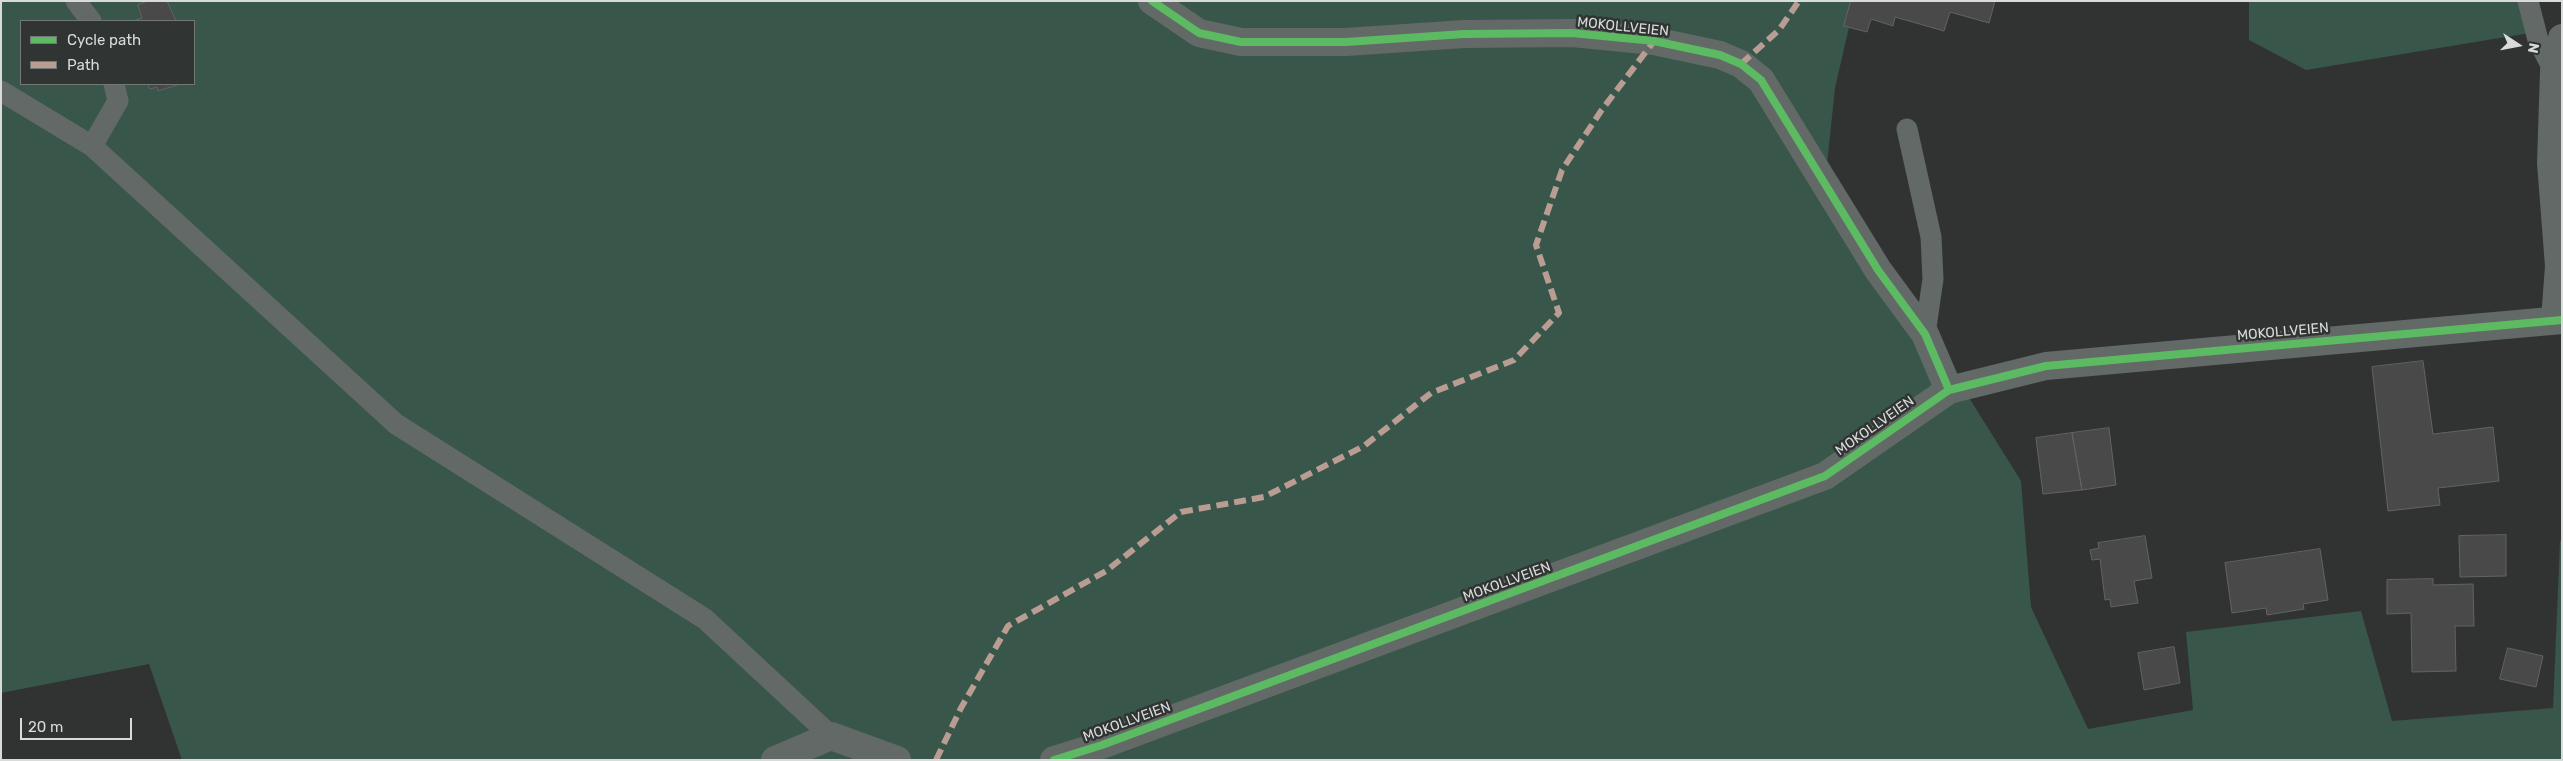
<!DOCTYPE html>
<style>
body{margin:0}
#map{position:relative;width:2563px;height:761px;overflow:hidden;background:#313332;font-family:Rubik,sans-serif}
canvas{display:block}
.frame{position:absolute;inset:0;border:2px solid #d8dbda;pointer-events:none}
.legend{position:absolute;left:20px;top:20px;width:175px;height:65px;box-sizing:border-box;background:#303432;border:1px solid #737775;margin:0;padding:6px 9px;list-style:none;font-size:15px;color:#d8dbda}
.legend li{display:flex;align-items:center;gap:10px;height:25px}
.legend b{width:25px;border:1px solid #737775}
.north{position:absolute;left:2493px;top:20px;width:50px;height:50px;-webkit-text-stroke:4px #303432;paint-order:stroke;rotate:101deg;font-size:14px;font-weight:700;line-height:20px;text-align:center;color:#d8dbda}
.north::after{content:'';display:block;margin:auto;width:18px;height:22px;background:#d8dbda;clip-path:polygon(50% 0,100% 100%,50% 72%,0 100%)}
.scale{position:absolute;left:20px;top:718px;width:112px;height:22px;box-sizing:border-box;border:2px solid #d8dbda;border-top:0;padding-left:6px;font-size:15px;line-height:18px;white-space:nowrap;color:#d8dbda;-webkit-text-stroke:4px #303432;paint-order:stroke}
</style>
<div id="map">
<canvas width="2563" height="761"></canvas>
<div class="frame"></div>
<ul class="legend">
<li><b style="height:6px;background:#5cba63"></b>Cycle path</li>
<li><b style="height:6px;background:#b99d93"></b>Path</li>
</ul>
<div class="north">N</div>
<div class="scale">20 m</div>
</div>
<script>
const c = document.querySelector('canvas').getContext('2d');
c.lineJoin = 'round';
function paint(path, color) {
  c.fillStyle = color;
  c.fill(path, 'evenodd');
}
function strokePath(path, color, width, dash) {
  c.strokeStyle = color;
  c.lineWidth = width;
  c.lineCap = dash ? 'butt' : 'round';
  c.setLineDash(dash || []);
  c.stroke(path);
}
function write(font, color, halo, rows, align = 'center') {
  c.font = font + ' Rubik,sans-serif';
  c.lineWidth = 5;
  c.setLineDash([]);
  c.textBaseline = 'middle';
  c.strokeStyle = halo;
  c.fillStyle = color;
  for (const [text, x, y, turn = 0] of rows) {
    c.save();
    c.translate(x, y);
    c.rotate((+turn || 0) * Math.PI / 180);
    c.textAlign = isNaN(turn) ? turn : align;
    if (halo) c.strokeText(text, 0, 0);
    c.fillText(text, 0, 0);
    c.restore();
  }
}
const green = new Path2D(`
 M1,1H1855L1835,88L1827,164L1880,255L2021,481L2031,607L2088,729L2193,710L2186,632L2361,611L2392,721L2553,708L2560,541L2562,540V760H182L149,664L1,693ZM21,21H194V84H21Z
 M2249,1H2534L2542,31L2306,70L2249,40Z`);
const building = new Path2D(`
 M148,1H167L176,21H133L142,18L138,5Z
 M1851,1H1995L1989,23L1950,12L1944,31L1895,17L1893,26L1871,19L1867,32L1844,26Z
 M148,84H180L158,91L157,87L150,89Z
 M2423,361L2433,434L2493,427L2499,481L2438,488L2440,505L2388,511L2372,367Z
 M2109,428L2116,485L2082,490L2072,433Z
 M2072,433L2082,490L2043,494L2036,438Z
 M2506,535V576L2460,577L2459,536Z
 M2145,536L2152,578L2134,581L2138,603L2111,607L2110,599L2105,600L2100,559L2092,560L2090,550L2099,548L2098,543Z
 M2320,549L2328,600L2303,604L2304,609L2267,615L2266,608L2232,613L2225,563Z
 M2433,579V585L2473,584L2474,626H2455L2456,671L2412,672L2411,613L2387,614V580Z
 M2174,647L2180,683L2144,690L2138,653Z
 M2508,648L2543,656L2536,687L2500,679Z`);
const lane = new Path2D(`
 M76,1L91,21
 M2528,1L2538,40L2554,71
 M1,91L92,146L396,424L705,619L831,736
 M1907,129L1931,237L1933,279L1925,334
 M92,146L118,101L114,84`);
const street = new Path2D(`
 M1152,1L1199,33L1241,42H1346L1464,34L1572,33L1654,41L1720,55L1741,64L1761,80L1878,270L1925,334L1949,390
 M2555,320L2559,266L2551,163L2554,71L2562,38
 M775,760L831,736L897,760
 M1054,760L1102,745L1825,476L1949,390L2046,366L2562,320`);
const quiet = new Path2D(`
 M1741,64L1779,30L1799,1
 M936,760L961,708L1008,626L1106,571L1181,512L1264,497L1364,446L1431,393L1514,360L1559,313L1536,245L1562,170L1601,111L1654,41`);
const cycleway = new Path2D(`
 M1152,1L1199,33L1241,42H1346L1464,34L1572,33L1654,41L1720,55L1741,64L1761,80L1878,270L1925,334L1949,390
 M1054,760L1102,745L1825,476L1949,390L2046,366L2562,320`);
const streetNames = [
 ["MOKOLLVEIEN",1623,27,6],
 ["MOKOLLVEIEN",2283,332,-5],
 ["MOKOLLVEIEN",1875,426,-35],
 ["MOKOLLVEIEN",1507,582,-20],
 ["MOKOLLVEIEN",1127,722,-20]
];
paint(green, '#39564a');
paint(building, '#494949');
strokePath(building, '#626363', 1);
strokePath(lane, '#636966', 21);
strokePath(street, '#636966', 28);
strokePath(quiet, '#b99d93', 6, [12, 6]);
strokePath(cycleway, '#5cba63', 8);
write('14px', '#d8dbda', '#303432', streetNames);
</script>
